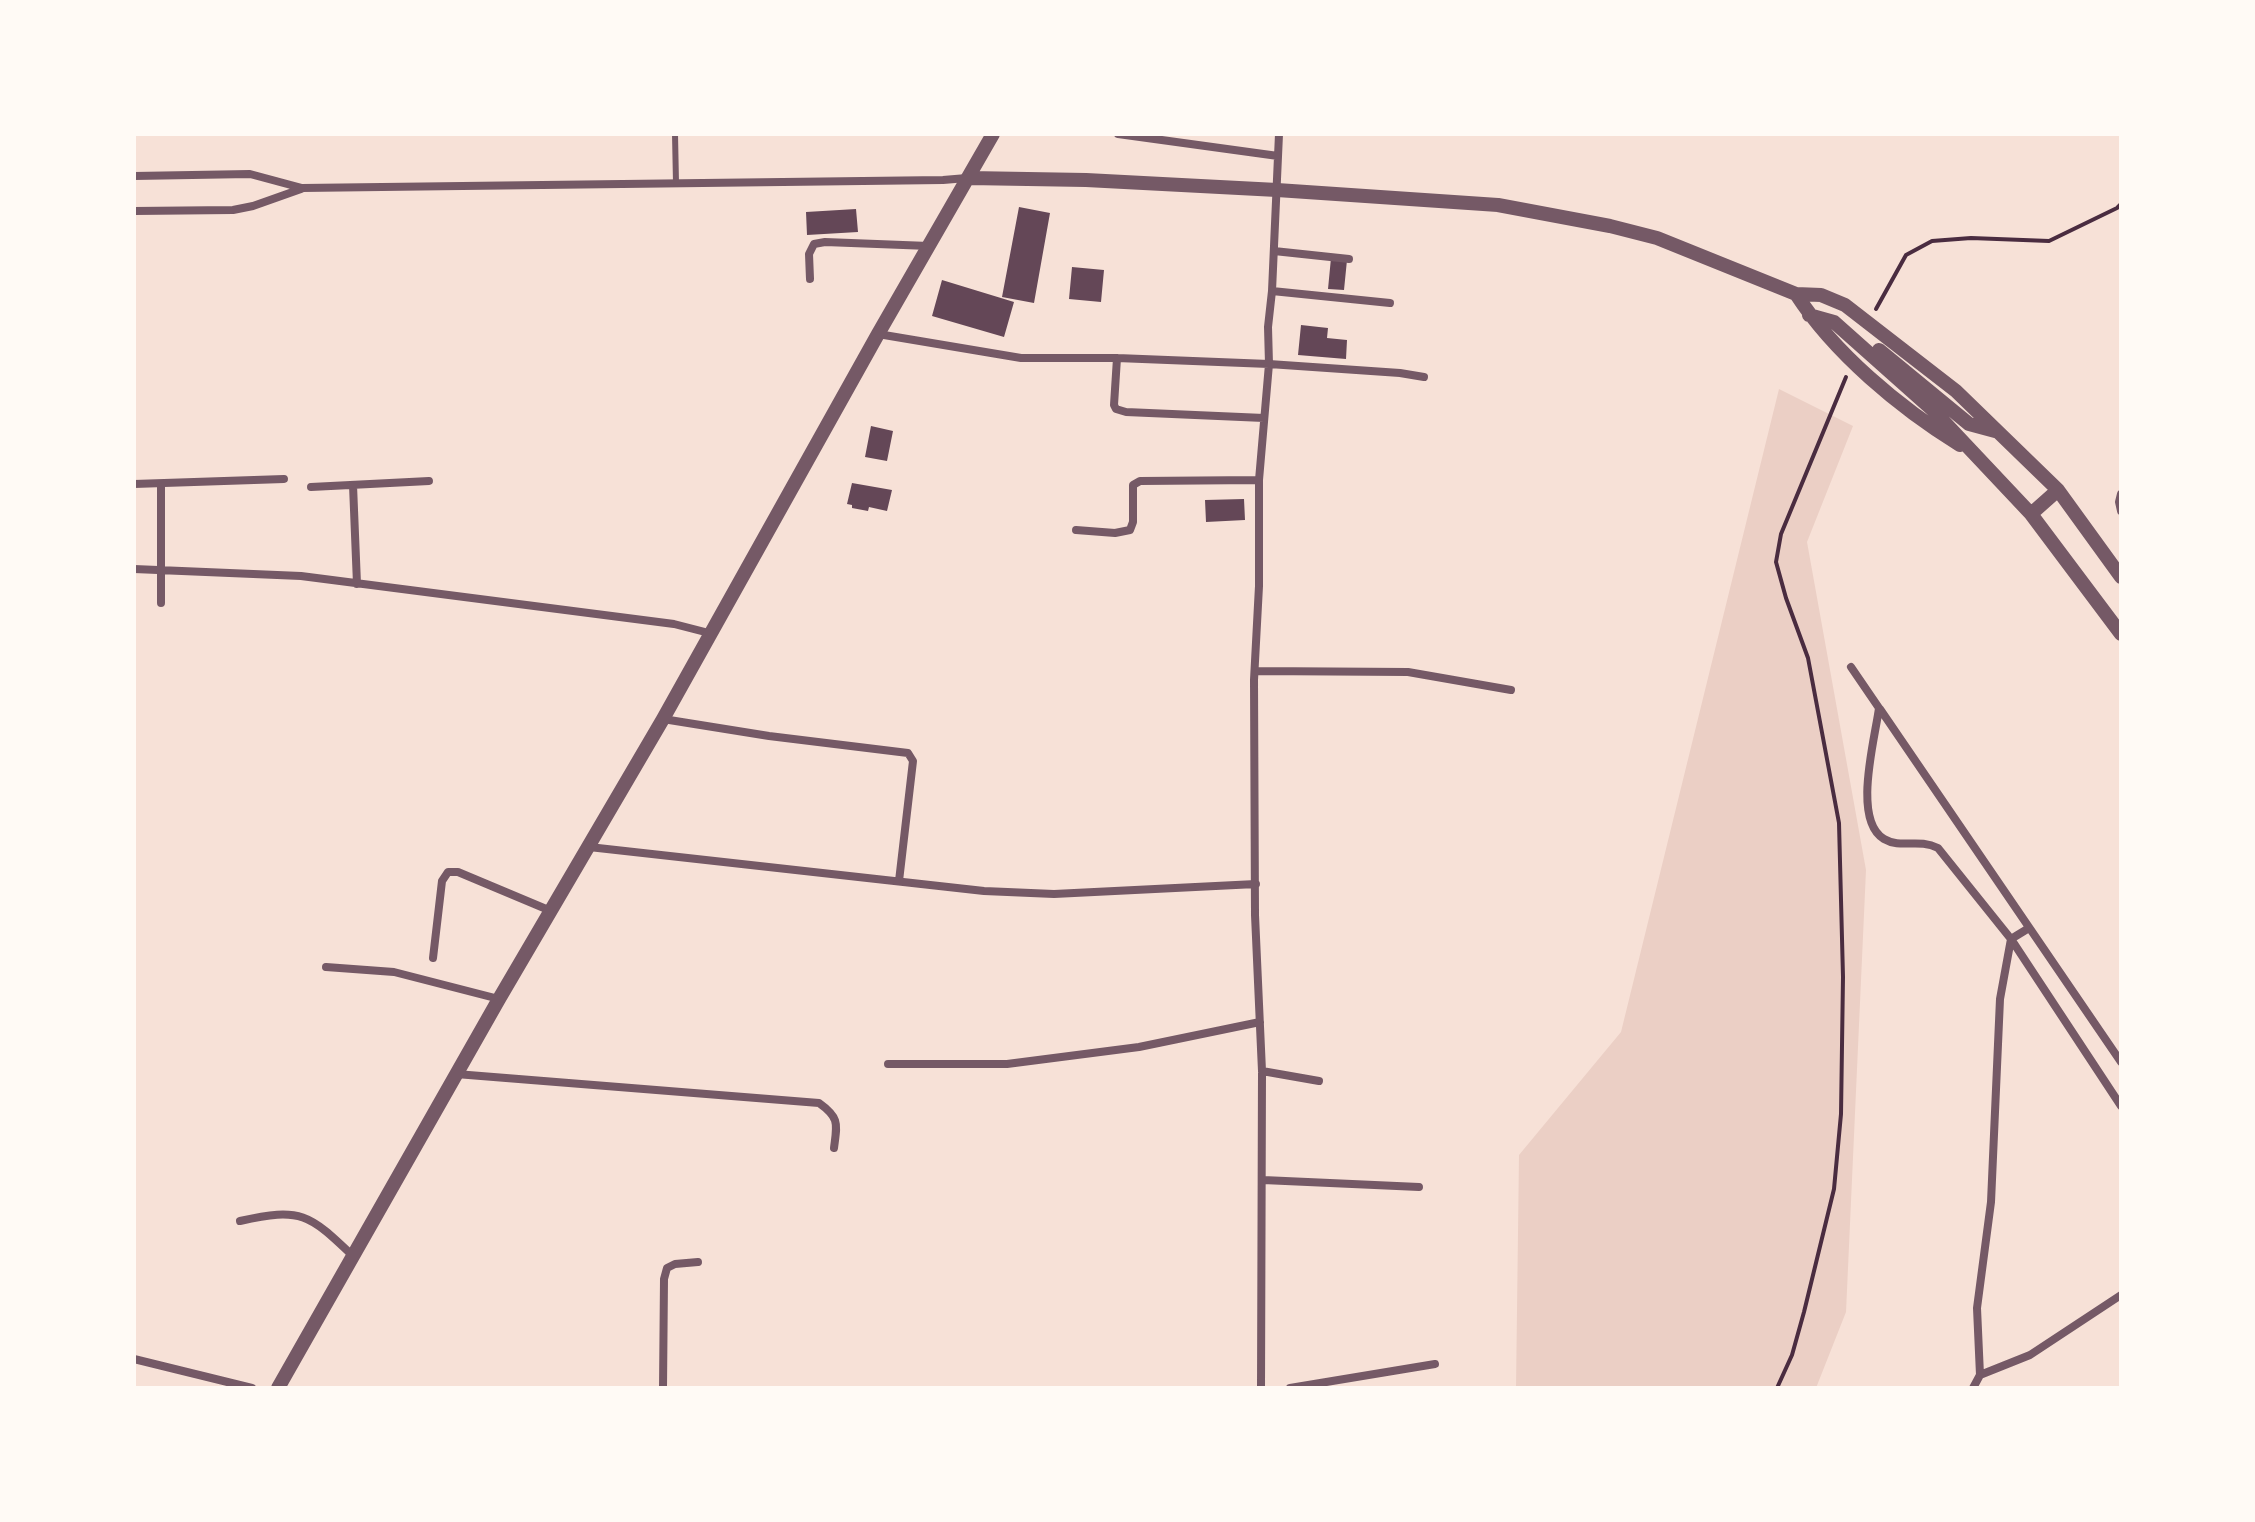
<!DOCTYPE html>
<style>
body{margin:0}
#map{position:relative;width:2255px;height:1522px;overflow:hidden;background:#f7e1d7;font-family:"Archivo Narrow",sans-serif}
canvas{display:block}
.frame{position:absolute;inset:0;border:136px solid #fffaf5;pointer-events:none}
</style>
<div id="map">
<canvas width="2255" height="1522"></canvas>
<div class="frame"></div>
</div>
<script>
const c = document.querySelector('canvas').getContext('2d');
c.lineJoin = 'round';
function paint(path, color) {
  c.fillStyle = color;
  c.fill(path, 'evenodd');
}
function strokePath(path, color, width, dash) {
  c.strokeStyle = color;
  c.lineWidth = width;
  c.lineCap = dash ? 'butt' : 'round';
  c.setLineDash(dash || []);
  c.stroke(path);
}
const green = new Path2D(`
 M1779,389L1853,426L1807,542L1866,870L1846,1312L1816,1388H1516L1519,1155L1621,1032Z`);
const building = new Path2D(`
 M1019,207L1050,213L1034,303L1002,297Z
 M856,209L858,232L807,235L806,212Z
 M1331,258L1347,260L1344,290L1328,289Z
 M1072,267L1104,270L1101,302L1069,299Z
 M942,280L1014,302L1004,337L932,316Z
 M1301,325L1328,328L1327,338L1347,340L1346,359L1298,355Z
 M871,426L893,431L887,461L865,457Z
 M852,483L892,490L887,511L869,507L868,511L852,508V505L847,504Z
 M1244,499L1245,520L1206,522L1205,500Z`);
const path = new Path2D(`
 M1876,309L1906,255L1932,241L1971,238L2049,241L2117,208L2121,204
 M1777,1388L1792,1355L1804,1312L1834,1189L1841,1114L1843,977L1839,823L1808,658L1786,598L1776,562L1781,534L1846,377`);
const service = new Path2D(`
 M675,134L676,183`);
const minor = new Path2D(`
 M1118,134L1278,156
 M134,176L250,174L302,188L943,180L967,178
 M134,211L233,210L253,206L301,189
 M1274,251L1349,259
 M810,279L809,254L814,244L825,242L929,246
 M1272,291L1390,303
 M878,334L1021,358H1117L1269,364L1400,373L1424,377
 M1117,358L1114,405L1116,409L1126,412L1264,418
 M134,484L284,479
 M161,484V603
 M353,485L357,584
 M311,487L429,481
 M2121,494L2119,502L2121,511
 M1076,530L1115,533L1130,530L1133,522V485L1140,481L1259,480
 M134,569L301,576L674,624L709,633
 M1851,667L1879,708C1875,739 1852,820 1884,839C1901,849 1918,838 1938,848L2011,939L2121,1106
 M1255,671L1408,672L1511,690
 M1880,709L2121,1062
 M663,719L769,736L908,753L913,761L899,881
 M589,847L984,891L1054,894L1256,884
 M433,958L442,881L448,872H458L551,911
 M326,967L394,972L499,999
 M888,1064H1007L1139,1047L1260,1022
 M1262,1071L1319,1081
 M456,1074L819,1103C840,1118 837,1124 834,1148
 M1263,1180L1419,1187
 M240,1221C301,1207 309,1214 353,1256
 M134,1359L252,1388
 M1980,1375L2030,1355L2121,1295
 M663,1388L664,1279L667,1268L675,1264L698,1262
 M1261,1388L1262,1071L1255,915L1254,680L1259,586V480L1269,364L1268,327L1272,291L1279,134
 M1290,1388L1435,1364
 M1973,1388L1980,1375L1977,1308L1991,1202L2000,999L2011,939L2029,928`);
const tertiary = new Path2D(`
 M969,178L1086,180L1277,190L1498,205L1610,226L1657,238L1796,294L1821,295L1845,305L1956,391L2058,490L2121,577
 M1796,294C1834,353 1900,408 1960,445
 M1809,315L1834,322L1934,411L2031,514L2121,634
 M1879,350L1969,424L1995,431
 M2031,514L2058,490
 M278,1388L499,999L663,719L878,334L993,134`);
paint(green, '#ebcfc5');
paint(building, '#644757');
strokePath(path, '#4a2c40', 4);
strokePath(service, '#755966', 6);
strokePath(minor, '#755966', 8);
strokePath(tertiary, '#755966', 14);
</script>
